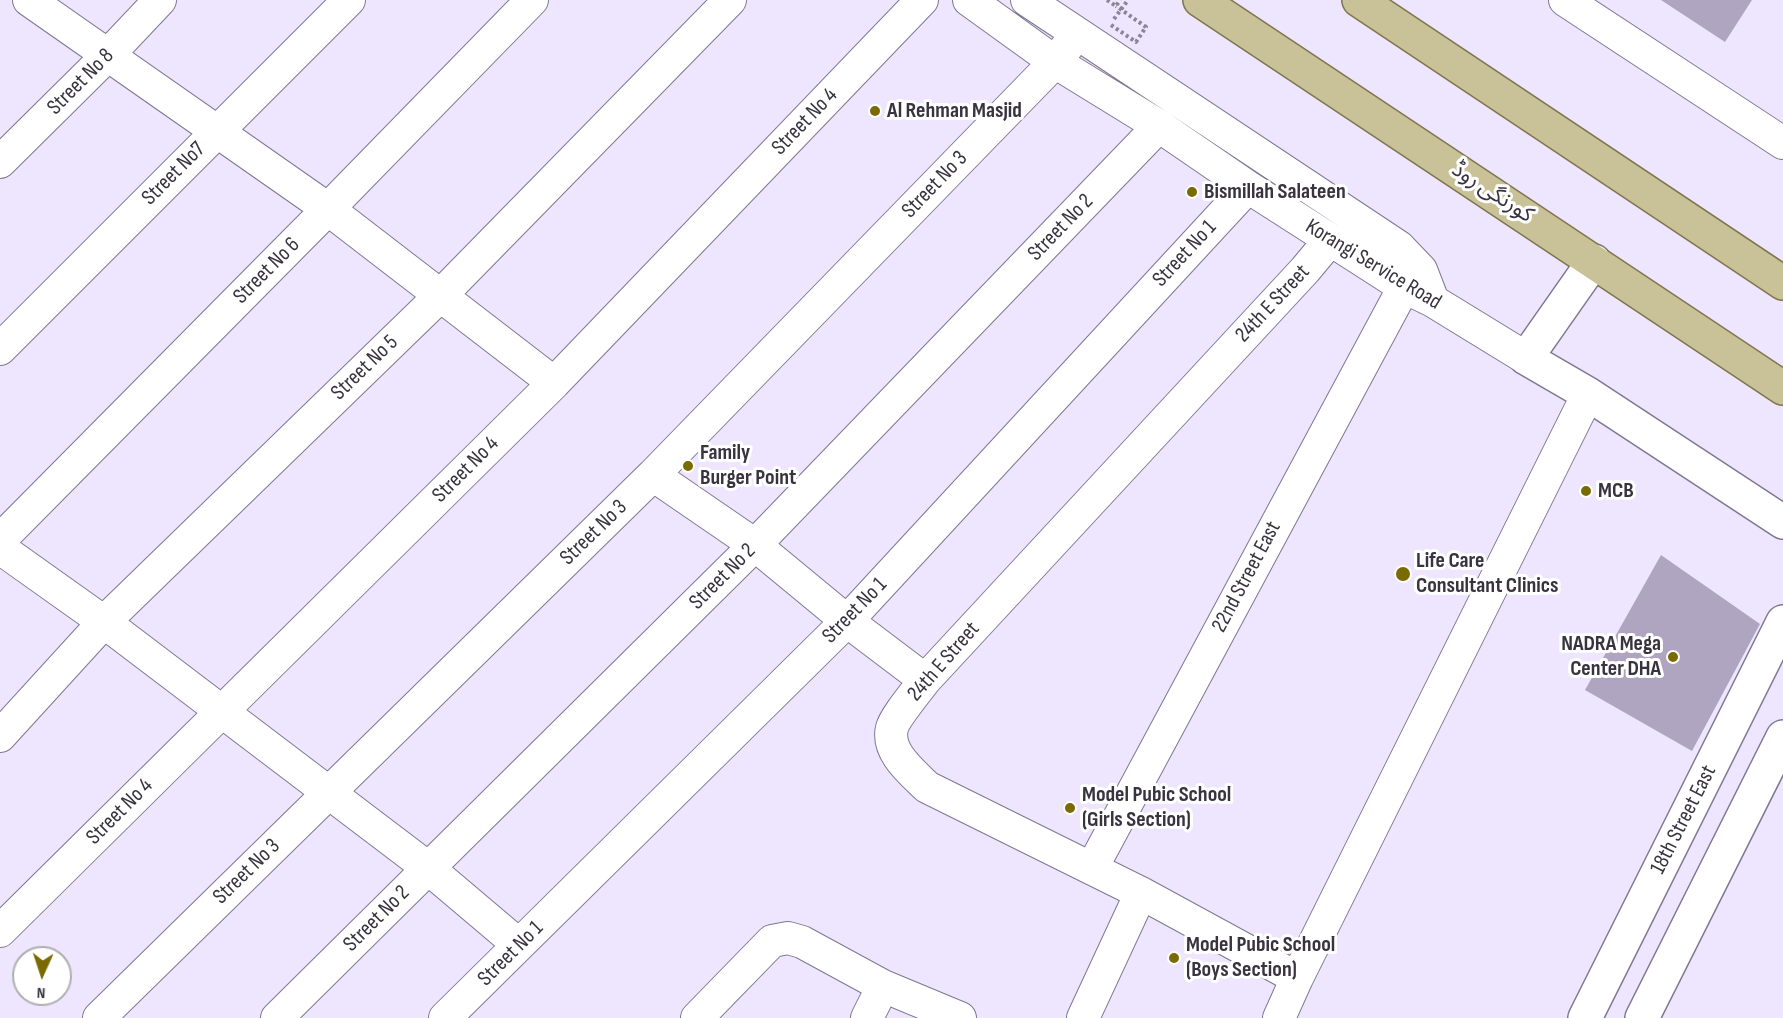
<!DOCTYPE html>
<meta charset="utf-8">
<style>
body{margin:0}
#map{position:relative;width:1783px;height:1018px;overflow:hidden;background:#eee6fe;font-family:"Sofia Sans Condensed",sans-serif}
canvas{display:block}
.north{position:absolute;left:12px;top:946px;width:60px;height:60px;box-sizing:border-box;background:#fff;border:2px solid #afaeb2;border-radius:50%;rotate:183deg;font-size:16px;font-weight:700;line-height:24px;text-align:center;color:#38343f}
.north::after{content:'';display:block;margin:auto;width:21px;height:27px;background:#7a6a02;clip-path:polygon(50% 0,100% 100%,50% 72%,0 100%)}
</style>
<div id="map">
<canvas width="1783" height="1018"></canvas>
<div class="north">N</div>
</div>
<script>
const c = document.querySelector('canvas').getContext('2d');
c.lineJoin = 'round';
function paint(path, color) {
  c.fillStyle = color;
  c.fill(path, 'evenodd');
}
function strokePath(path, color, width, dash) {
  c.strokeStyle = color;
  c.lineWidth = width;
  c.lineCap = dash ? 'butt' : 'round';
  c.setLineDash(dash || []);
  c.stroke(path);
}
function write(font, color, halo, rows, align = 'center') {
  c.font = font + ' "Sofia Sans Condensed","Noto Sans Arabic",sans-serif';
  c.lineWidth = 6;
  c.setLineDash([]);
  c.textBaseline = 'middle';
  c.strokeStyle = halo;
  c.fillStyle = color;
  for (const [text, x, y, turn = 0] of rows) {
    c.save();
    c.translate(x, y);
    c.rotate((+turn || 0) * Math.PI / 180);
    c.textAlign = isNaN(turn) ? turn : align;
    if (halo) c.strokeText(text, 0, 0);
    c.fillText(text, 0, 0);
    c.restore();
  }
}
const building = new Path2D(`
 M1661,0H1752L1725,42Z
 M1661,555L1760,624L1692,751L1585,690Z`);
const path = new Path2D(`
 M1107,0L1116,6L1120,0
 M1114,19L1128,0`);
const minor = new Path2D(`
 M29,0L328,209L554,383
 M969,0L1055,62L1159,126L1248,187L1404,287L1433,301L1526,358
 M1027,0L1399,247L1421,270L1433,301
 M1565,0L1783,143
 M0,162L108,55L160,0
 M0,349L349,0
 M653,475L755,545L847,621L925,680
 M0,540L328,209L532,0
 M0,548L104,622L428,868L519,945
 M0,736L104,622L441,295L730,0
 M1092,868L1404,287
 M0,931L554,383L922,0
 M1297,978L1141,893L927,787C912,772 886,752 892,728C895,717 917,691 925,680L1305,270L1330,240
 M99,1018L653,475L1055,62L1077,34
 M277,1018L755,545L1159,126
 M445,1018L847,621L1248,187
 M697,1018L772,941L788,938L802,942L883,986L960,1018
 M867,1018L883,986
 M1083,1018L1141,893
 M1279,1018L1297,978L1588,394`);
const tertiary = new Path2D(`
 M1594,261L1526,358L1588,394L1783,522
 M1585,1018L1783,622
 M1642,1018L1783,737`);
const primary = new Path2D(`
 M1200,0L1783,388
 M1359,0L1783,283`);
const pathBridge = new Path2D(`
 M1111,25L1136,42L1146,27L1116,6`);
const markers = [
 [875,111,6,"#7a6a02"],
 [1192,192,6,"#7a6a02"],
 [688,466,6,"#7a6a02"],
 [1586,491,6,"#7a6a02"],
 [1403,574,8,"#7a6a02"],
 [1673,657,6,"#7a6a02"],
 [1070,808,6,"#7a6a02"],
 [1174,958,6,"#7a6a02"]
];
const streetNames = [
 ["Street No 8",81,82,-45],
 ["Street No 4",805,122,-46],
 ["Street No7",174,174,-45],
 ["Street No 3",935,185,-46],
 ["کورنگی روڈ",1492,193,33],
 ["Street No 2",1061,228,-46],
 ["Street No 1",1185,254,-47],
 ["Korangi Service Road",1373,265,31],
 ["Street No 6",267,271,-45],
 ["24th E Street",1273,304,-47],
 ["Street No 5",365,368,-44],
 ["Street No 4",466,470,-45],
 ["Street No 3",594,533,-44],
 ["Street No 2",723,577,-45],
 ["22nd Street East",1247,577,-62],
 ["Street No 1",855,611,-46],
 ["24th E Street",944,662,-49],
 ["Street No 4",120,812,-45],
 ["18th Street East",1684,820,-63],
 ["Street No 3",247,872,-44],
 ["Street No 2",377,919,-45],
 ["Street No 1",511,954,-45]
];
const poiNames = [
 ["Al Rehman Masjid",887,111],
 ["Bismillah Salateen",1204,192],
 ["Family",700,453],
 ["Burger Point",700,478],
 ["MCB",1598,491],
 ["Life Care",1416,561],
 ["Consultant Clinics",1416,586],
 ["NADRA Mega",1661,644,"right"],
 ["Center DHA",1661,669,"right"],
 ["Model Pubic School",1082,795],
 ["(Girls Section)",1082,820],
 ["Model Pubic School",1186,945],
 ["(Boys Section)",1186,970]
];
paint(building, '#afa5c1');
strokePath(minor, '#7f7791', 34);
strokePath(tertiary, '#7f7791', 36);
strokePath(primary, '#7f754d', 36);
strokePath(path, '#8b8596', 4, [3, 3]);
strokePath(minor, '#fff', 32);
strokePath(tertiary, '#fff', 33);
strokePath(primary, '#c9c198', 33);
strokePath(pathBridge, '#8b8596', 4, [3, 3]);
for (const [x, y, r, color] of markers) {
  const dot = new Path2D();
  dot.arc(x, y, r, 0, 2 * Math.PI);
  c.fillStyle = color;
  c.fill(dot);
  strokePath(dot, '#fff', 2);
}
write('22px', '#38343f', '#fff', streetNames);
write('bold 22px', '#38343f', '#fff', poiNames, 'left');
</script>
